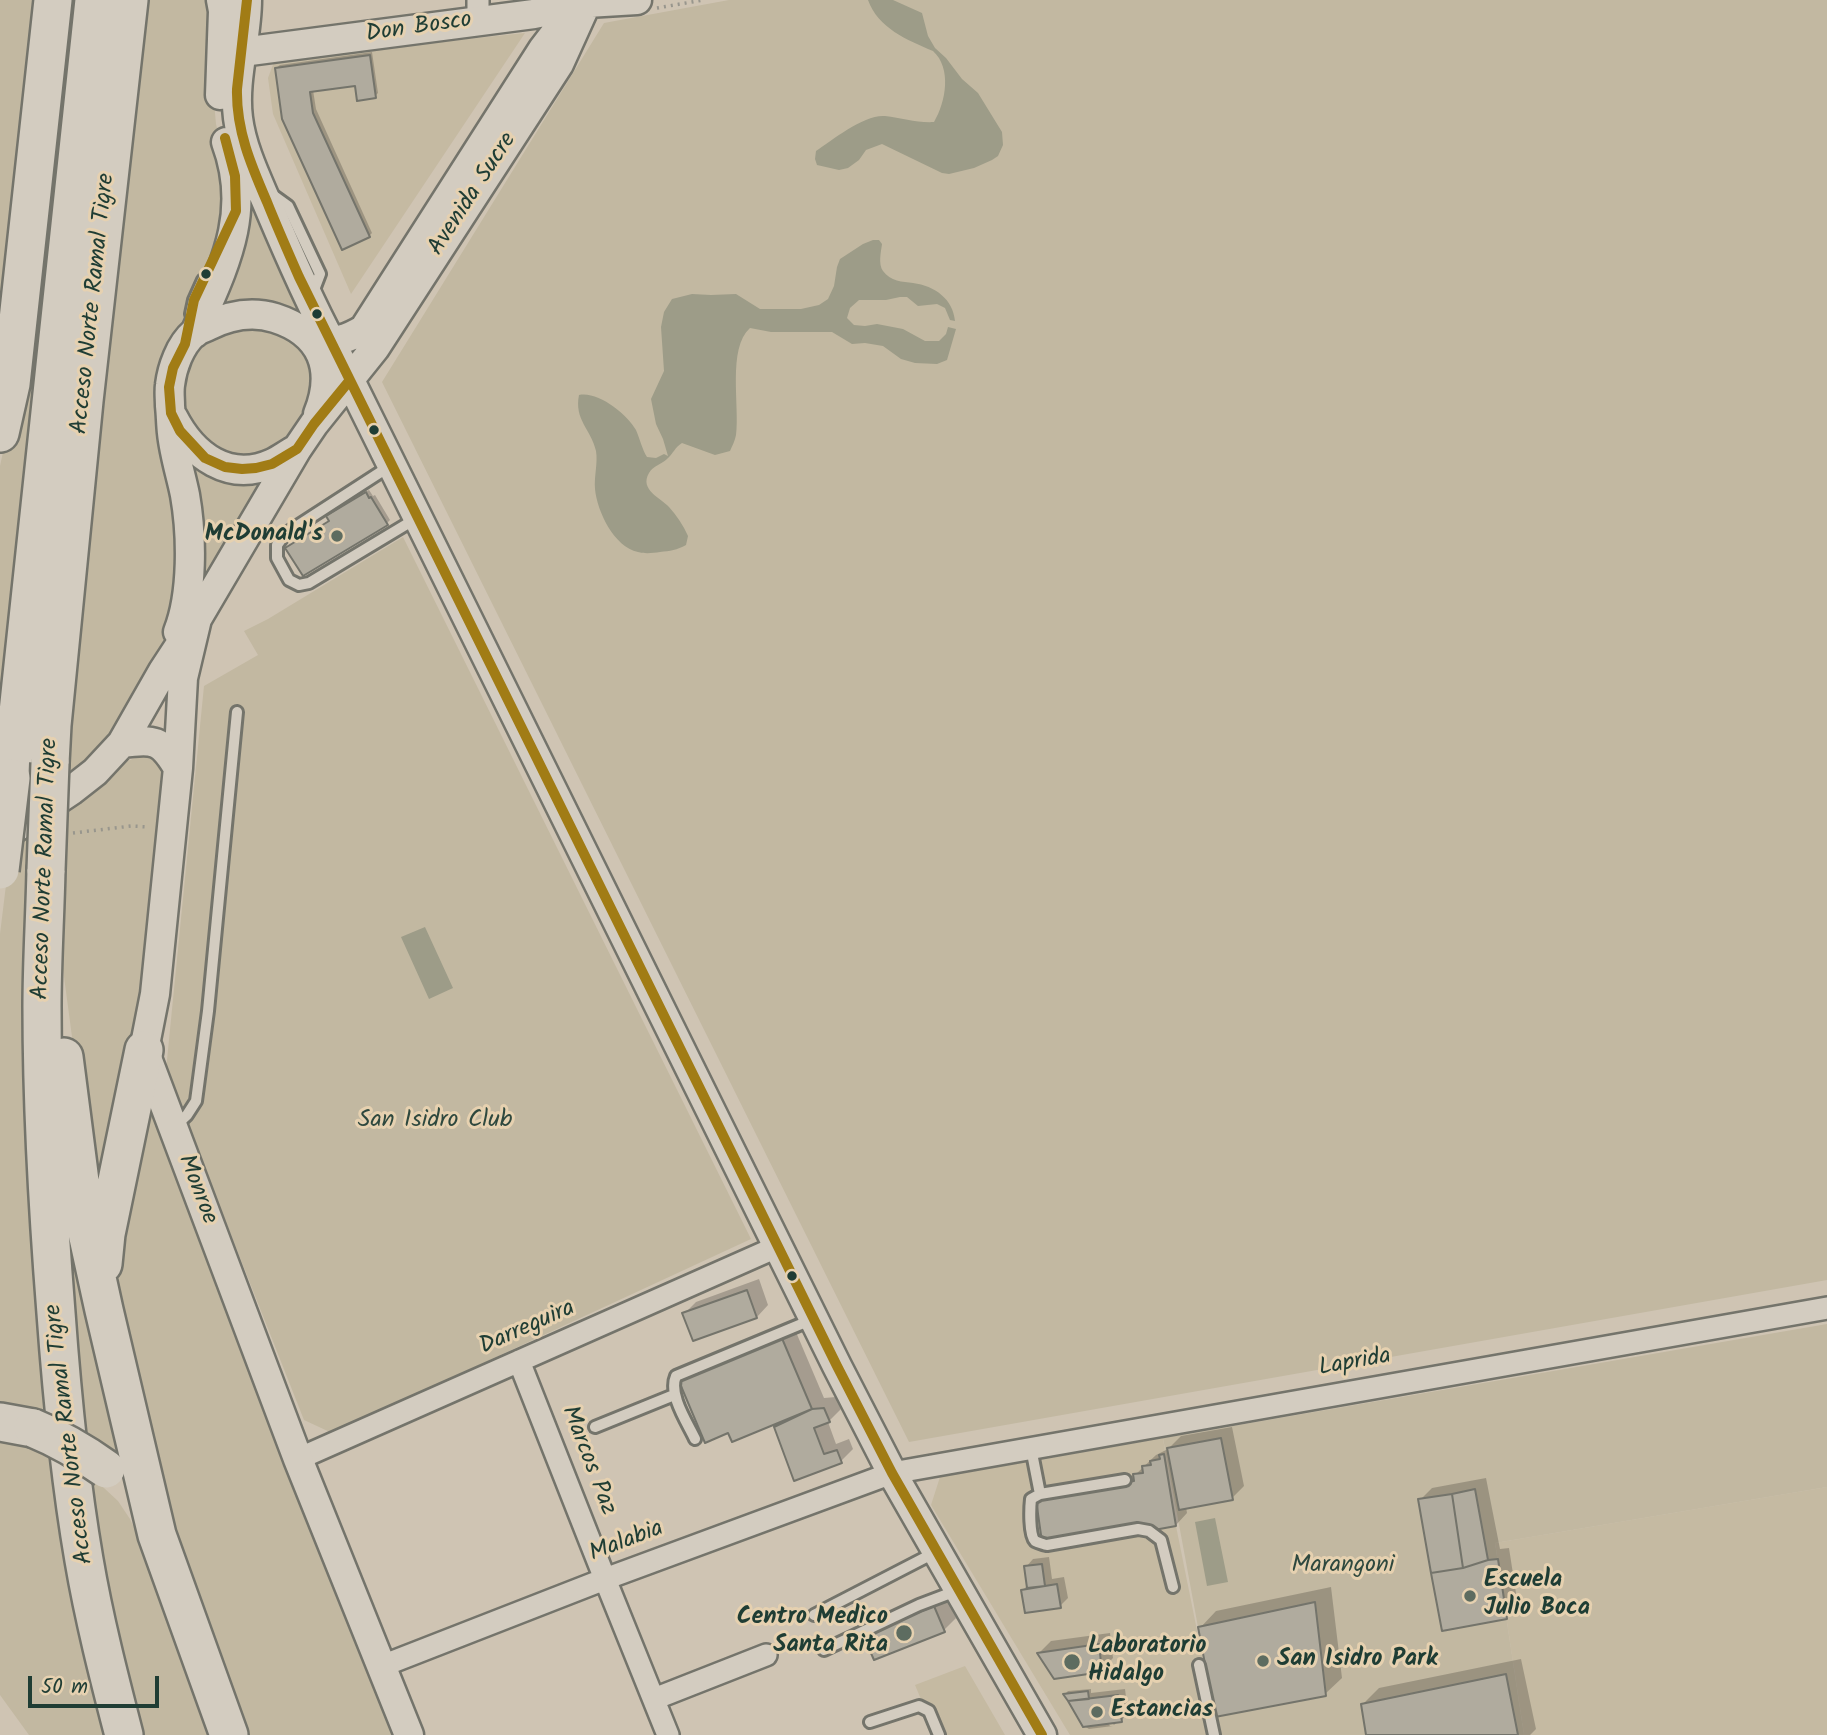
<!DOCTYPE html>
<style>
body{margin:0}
#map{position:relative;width:1827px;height:1735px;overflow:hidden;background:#cfc4b3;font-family:Kalam,sans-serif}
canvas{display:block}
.scale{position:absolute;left:28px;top:1676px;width:131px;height:32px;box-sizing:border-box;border:4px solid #1f3d34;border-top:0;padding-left:9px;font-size:21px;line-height:24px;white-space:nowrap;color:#1f3d34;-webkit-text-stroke:5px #e6d1b0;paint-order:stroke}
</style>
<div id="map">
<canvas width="1827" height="1735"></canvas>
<div class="scale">50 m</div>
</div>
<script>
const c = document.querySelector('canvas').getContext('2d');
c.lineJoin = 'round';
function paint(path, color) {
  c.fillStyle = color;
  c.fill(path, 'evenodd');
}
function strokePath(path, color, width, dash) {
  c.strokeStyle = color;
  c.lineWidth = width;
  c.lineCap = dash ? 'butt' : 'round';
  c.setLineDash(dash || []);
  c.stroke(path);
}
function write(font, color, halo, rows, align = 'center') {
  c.font = font + ' Kalam,sans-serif';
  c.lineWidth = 6;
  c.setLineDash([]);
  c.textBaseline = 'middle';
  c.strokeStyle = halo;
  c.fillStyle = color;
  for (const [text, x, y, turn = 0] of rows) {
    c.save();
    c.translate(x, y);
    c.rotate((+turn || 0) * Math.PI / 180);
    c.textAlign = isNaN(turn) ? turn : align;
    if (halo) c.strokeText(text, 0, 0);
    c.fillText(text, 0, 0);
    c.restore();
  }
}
const built = new Path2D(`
 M525,33L351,294L273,114L268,78L275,59Z
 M1163,1438L1176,1526L1218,1735H1070L931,1505L940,1477Z
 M1827,1487V1735H1524L1495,1543Z
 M965,1666L1005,1735H936L915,1685Z`);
const green = new Path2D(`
 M0,0H41L0,398Z
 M57,0H84L0,750V466L15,396Z
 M138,0H218L214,102L216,124L229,178L216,245L162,385L183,569L172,626L142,691L111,743L0,835Z
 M729,0H1827V1280L909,1442L382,382L604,23Z
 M245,187L307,325L207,315Z
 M180 390a67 67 0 1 1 134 0a67 67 0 1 1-134 0Z
 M182,450L271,479L192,604Z
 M403,537L751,1239L332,1433L304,1420L166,1070L204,686L258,655L244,631L268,619Z
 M140,756L154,758L166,767L160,907L98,1232L57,924L30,868L112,1735H29L0,1695V934L6,885L0,888V858L65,811L120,764Z
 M146,1088L157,1125L223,1288L399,1735H243L174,1551L118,1318L115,1251Z
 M57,1133L125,1472L83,1440Z
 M1827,1324V1487L1495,1543L1524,1735H1218L1163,1438Z
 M90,1475L118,1501L130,1519L160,1584L218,1735H143L111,1600Z`);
const water = new Path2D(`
 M868,0H893L922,13L928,36L935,48L946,58L962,79L978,93L1002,132L1003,145L998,156L992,160L974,168L949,174L942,173L882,144L866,150L859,160L848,168L839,170L817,165L815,159L816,151C832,140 865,114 885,116C902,118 917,123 934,122C946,102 952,68 933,51C907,40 878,28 868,0Z
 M873,240H879L882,244C881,252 878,264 883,271C890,281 903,282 913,283C935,286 953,299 955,321L950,320L945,308L937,304L918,306L907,297H900L886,300H859L850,308L847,318L854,325L865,326L877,324L903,329L925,341H939L946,334L948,327L956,329L947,360L937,364L915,363L901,359L883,346L865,343L852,344L832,332H771L750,328C727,348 740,407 736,435C735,441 732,446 730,451L715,455L682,443C675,447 673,454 667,459C662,464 653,466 649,473C639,490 661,498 669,507C677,516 683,525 688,536L686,545C677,550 670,551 660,552C653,553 645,554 638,552C614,547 597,511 595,489C594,476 598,463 596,451C591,429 574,420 579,395C598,391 627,414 636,430C640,439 642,449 647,457L656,458L664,454L668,456L663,439L656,424L651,399L664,371L661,327L664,312L672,299L692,294L711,295L736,294L760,309H801L819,305L828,299L834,286L837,267L840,259L863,244Z
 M425,927L453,988L429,999L401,937Z
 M1215,1518L1228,1582L1207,1586L1195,1522Z`);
const shadow = new Path2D(`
 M372,52L378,93L375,96L357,84L313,90L316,109L372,233L369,236L276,68L280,65Z
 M369,490L373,496L375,495L390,520L387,523L331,521V513Z
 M759,1279L768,1305L757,1317L684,1314L696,1302Z
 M793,1325L824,1398L836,1397L841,1409L828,1422L836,1444L849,1439L853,1449L841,1461L795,1478L776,1427L784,1419L729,1431L680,1379Z
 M1232,1427L1244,1486L1232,1498L1186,1507L1187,1513L1176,1525L1153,1523L1038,1501L1050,1489L1134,1476L1156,1455L1168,1449L1181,1436Z
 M1486,1478L1500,1549L1509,1548L1518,1606L1506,1618L1420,1500L1432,1488Z
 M1049,1557L1052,1579L1064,1577L1068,1598L1060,1606L1023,1590L1028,1585L1026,1567L1033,1559Z
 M1331,1587L1342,1678L1325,1694L1200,1628L1216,1611Z
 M946,1595L956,1618L944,1630L865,1635Z
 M1110,1633L1113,1658L1101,1670L1039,1653L1051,1641Z
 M1521,1659L1536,1729L1530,1735H1368L1363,1704L1379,1688Z
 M1091,1689V1693L1125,1689L1128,1713L1121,1721H1115L1116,1723L1114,1725L1106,1716L1104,1718L1110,1726H1113L1089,1729L1084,1726L1065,1694L1068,1691Z`);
const building = new Path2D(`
 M370,55L376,98L357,101L355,86L310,92L313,113L370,237L342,250L282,119L275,68Z
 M366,492L369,498L371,497L388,525L303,576L285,548L329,521L326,516Z
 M747,1290L757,1318L693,1341L682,1313Z
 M781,1336L812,1409L732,1442L728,1433L705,1443L678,1379Z
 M824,1408L830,1422L814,1428L824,1454L837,1450L842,1463L794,1481L774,1427L812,1409Z
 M1221,1438L1233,1500L1179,1510L1167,1448Z
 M1164,1454L1176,1526L1154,1530L1152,1525L1042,1542L1036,1500L1127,1486L1126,1482L1134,1481L1133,1474L1143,1473L1142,1466L1151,1465L1150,1461L1160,1459L1159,1455Z
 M1475,1489L1488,1560L1463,1568L1452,1494Z
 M1452,1494L1463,1568L1431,1573L1418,1499Z
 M1498,1559L1507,1619L1442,1631L1431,1573L1463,1568L1488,1560Z
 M1042,1564L1045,1586L1027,1588L1024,1566Z
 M1057,1584L1061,1608L1025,1613L1021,1590Z
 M1315,1602L1326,1696L1215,1717L1198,1627Z
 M934,1606L945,1632L874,1660L863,1635Z
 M1099,1644L1102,1672L1054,1679L1037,1653Z
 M1506,1674L1518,1735H1366L1361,1704Z
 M1088,1691L1089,1699L1068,1701L1063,1694Z
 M1118,1695L1122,1722L1083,1727L1068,1701Z`);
const path = new Path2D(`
 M657,8L703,0
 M73,833L131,826L149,827`);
const lane = new Path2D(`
 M270,193L288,206L320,274L312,295
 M191,314L194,300L203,280
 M390,466L285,534L277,545V558L289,580L299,585L309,583L417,518
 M175,1126L187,1115L196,1101L208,1011L237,712
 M595,1427L674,1395
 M695,1439C687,1422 668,1394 676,1376L811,1320
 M1031,1448L1040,1494L1031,1499C1030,1508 1029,1535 1035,1541C1037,1542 1045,1545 1047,1545L1138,1529L1149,1531L1161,1540L1173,1587
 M1040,1494L1125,1480
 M814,1615L934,1553
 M824,1650L919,1605L956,1591
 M1199,1665L1214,1735
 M870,1722L919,1706L929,1711L939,1735`);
const street = new Path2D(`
 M478,21V0
 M519,1361L605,1579L668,1735
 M298,1459L779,1246
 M382,1666L605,1579L892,1473L1827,1308
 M654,1699L766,1655`);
const secondary = new Path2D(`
 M247,0C247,39 233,79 238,118C242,150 258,181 270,210C289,255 308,299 331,342L837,1366L892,1473L1042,1735
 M242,52L534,14L587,3L637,0
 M220,95L223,11L221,0
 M195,333C223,268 253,214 226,142
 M315,341C334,343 348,339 364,329L543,49L566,19L574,13
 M173,417C193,456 229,483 273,463C281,459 289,453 297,449
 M197,619L183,678L178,768L155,994L144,1050L298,1459L409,1735
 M178,632C193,594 192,535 185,495C181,475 174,454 172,433C171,424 171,415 170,406C170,399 169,392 170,385C172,368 180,345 194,333C198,330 204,328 208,326C230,315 252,311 275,318C322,333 336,369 318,414
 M122,743C154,739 161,739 178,768
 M0,838L72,790L95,772L122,743L163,671L197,619L297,449L314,424L375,348L559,64L588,0`);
const highway = new Path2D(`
 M0,433L11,384L53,0
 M50,763L52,725L84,401L129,0
 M11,778L94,0
 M46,870C45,916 42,962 42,1007C42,1109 48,1212 56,1313C62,1396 70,1479 84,1560C94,1619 109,1677 124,1735
 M64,1057L86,1228L104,1310L157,1535L229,1735
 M103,1264L106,1234L144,1050
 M0,1422L33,1428`);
const highwayBridge = new Path2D(`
 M0,870L11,778
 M46,870L50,763
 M33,1428C60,1439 82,1452 106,1469`);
const bus1 = new Path2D(`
 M247,0L237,89C236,130 251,165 267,202C277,227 288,252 299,277L837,1366L892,1473L1042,1735
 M225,138L235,176L236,211L194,300L185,344L173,368L169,387L171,413L180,431L205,458L225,467L242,469L256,468L272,464L297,449L314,424L350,380`);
const markers = [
 [206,274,6,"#1f3d34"],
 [317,314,6,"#1f3d34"],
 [374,430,6,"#1f3d34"],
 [337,536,7,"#5d6c60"],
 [792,1276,6,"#1f3d34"],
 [1470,1596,7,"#5d6c60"],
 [904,1633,9,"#5d6c60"],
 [1263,1661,7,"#5d6c60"],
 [1072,1662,9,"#5d6c60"],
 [1097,1712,7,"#5d6c60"]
];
const streetNames = [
 ["Don Bosco",419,29,-8],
 ["Avenida Sucre",474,195,-57],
 ["Acceso Norte Ramal Tigre",95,304,-84],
 ["Acceso Norte Ramal Tigre",47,869,-88],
 ["Monroe",196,1190,69],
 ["Darreguira",528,1329,-24],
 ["Laprida",1355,1364,-10],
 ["Acceso Norte Ramal Tigre",71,1434,-97],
 ["Marcos Paz",587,1461,69],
 ["Malabia",627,1543,-21]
];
const poiNames = [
 ["McDonald's",323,536,"right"],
 ["Escuela",1484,1582],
 ["Julio Boca",1484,1610],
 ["Centro Medico",888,1619,"right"],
 ["Santa Rita",888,1647,"right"],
 ["Laboratorio",1088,1648],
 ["Hidalgo",1088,1676],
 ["San Isidro Park",1277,1661],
 ["Estancias",1111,1712]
];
const parkNames = [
 ["San Isidro Club",435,1122],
 ["Marangoni",1343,1567]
];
paint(built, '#c5baa2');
paint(green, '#c2b8a1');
paint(water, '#9d9c88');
paint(shadow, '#0003');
paint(building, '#b0ab9e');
strokePath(building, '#74746b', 2);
strokePath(lane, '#74746b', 16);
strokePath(street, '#74746b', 26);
strokePath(secondary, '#74746b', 33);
strokePath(highway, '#74746b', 42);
strokePath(path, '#98968d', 3.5, [2, 5]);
strokePath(lane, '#d3ccc0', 10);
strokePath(street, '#d3ccc0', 21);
strokePath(secondary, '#d3ccc0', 28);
strokePath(highway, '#d3ccc0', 37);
strokePath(highwayBridge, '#74746b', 42, []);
strokePath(highwayBridge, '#d3ccc0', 37);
strokePath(bus1, '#a17c15', 10);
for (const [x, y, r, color] of markers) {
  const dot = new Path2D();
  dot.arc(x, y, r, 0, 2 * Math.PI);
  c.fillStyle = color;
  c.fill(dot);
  strokePath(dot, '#e6d1b0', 2.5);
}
write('24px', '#1f3d34', '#e6d1b0', streetNames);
write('bold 24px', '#1f3d34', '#e6d1b0', poiNames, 'left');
write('24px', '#2e483e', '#e6d1b0', parkNames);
</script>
